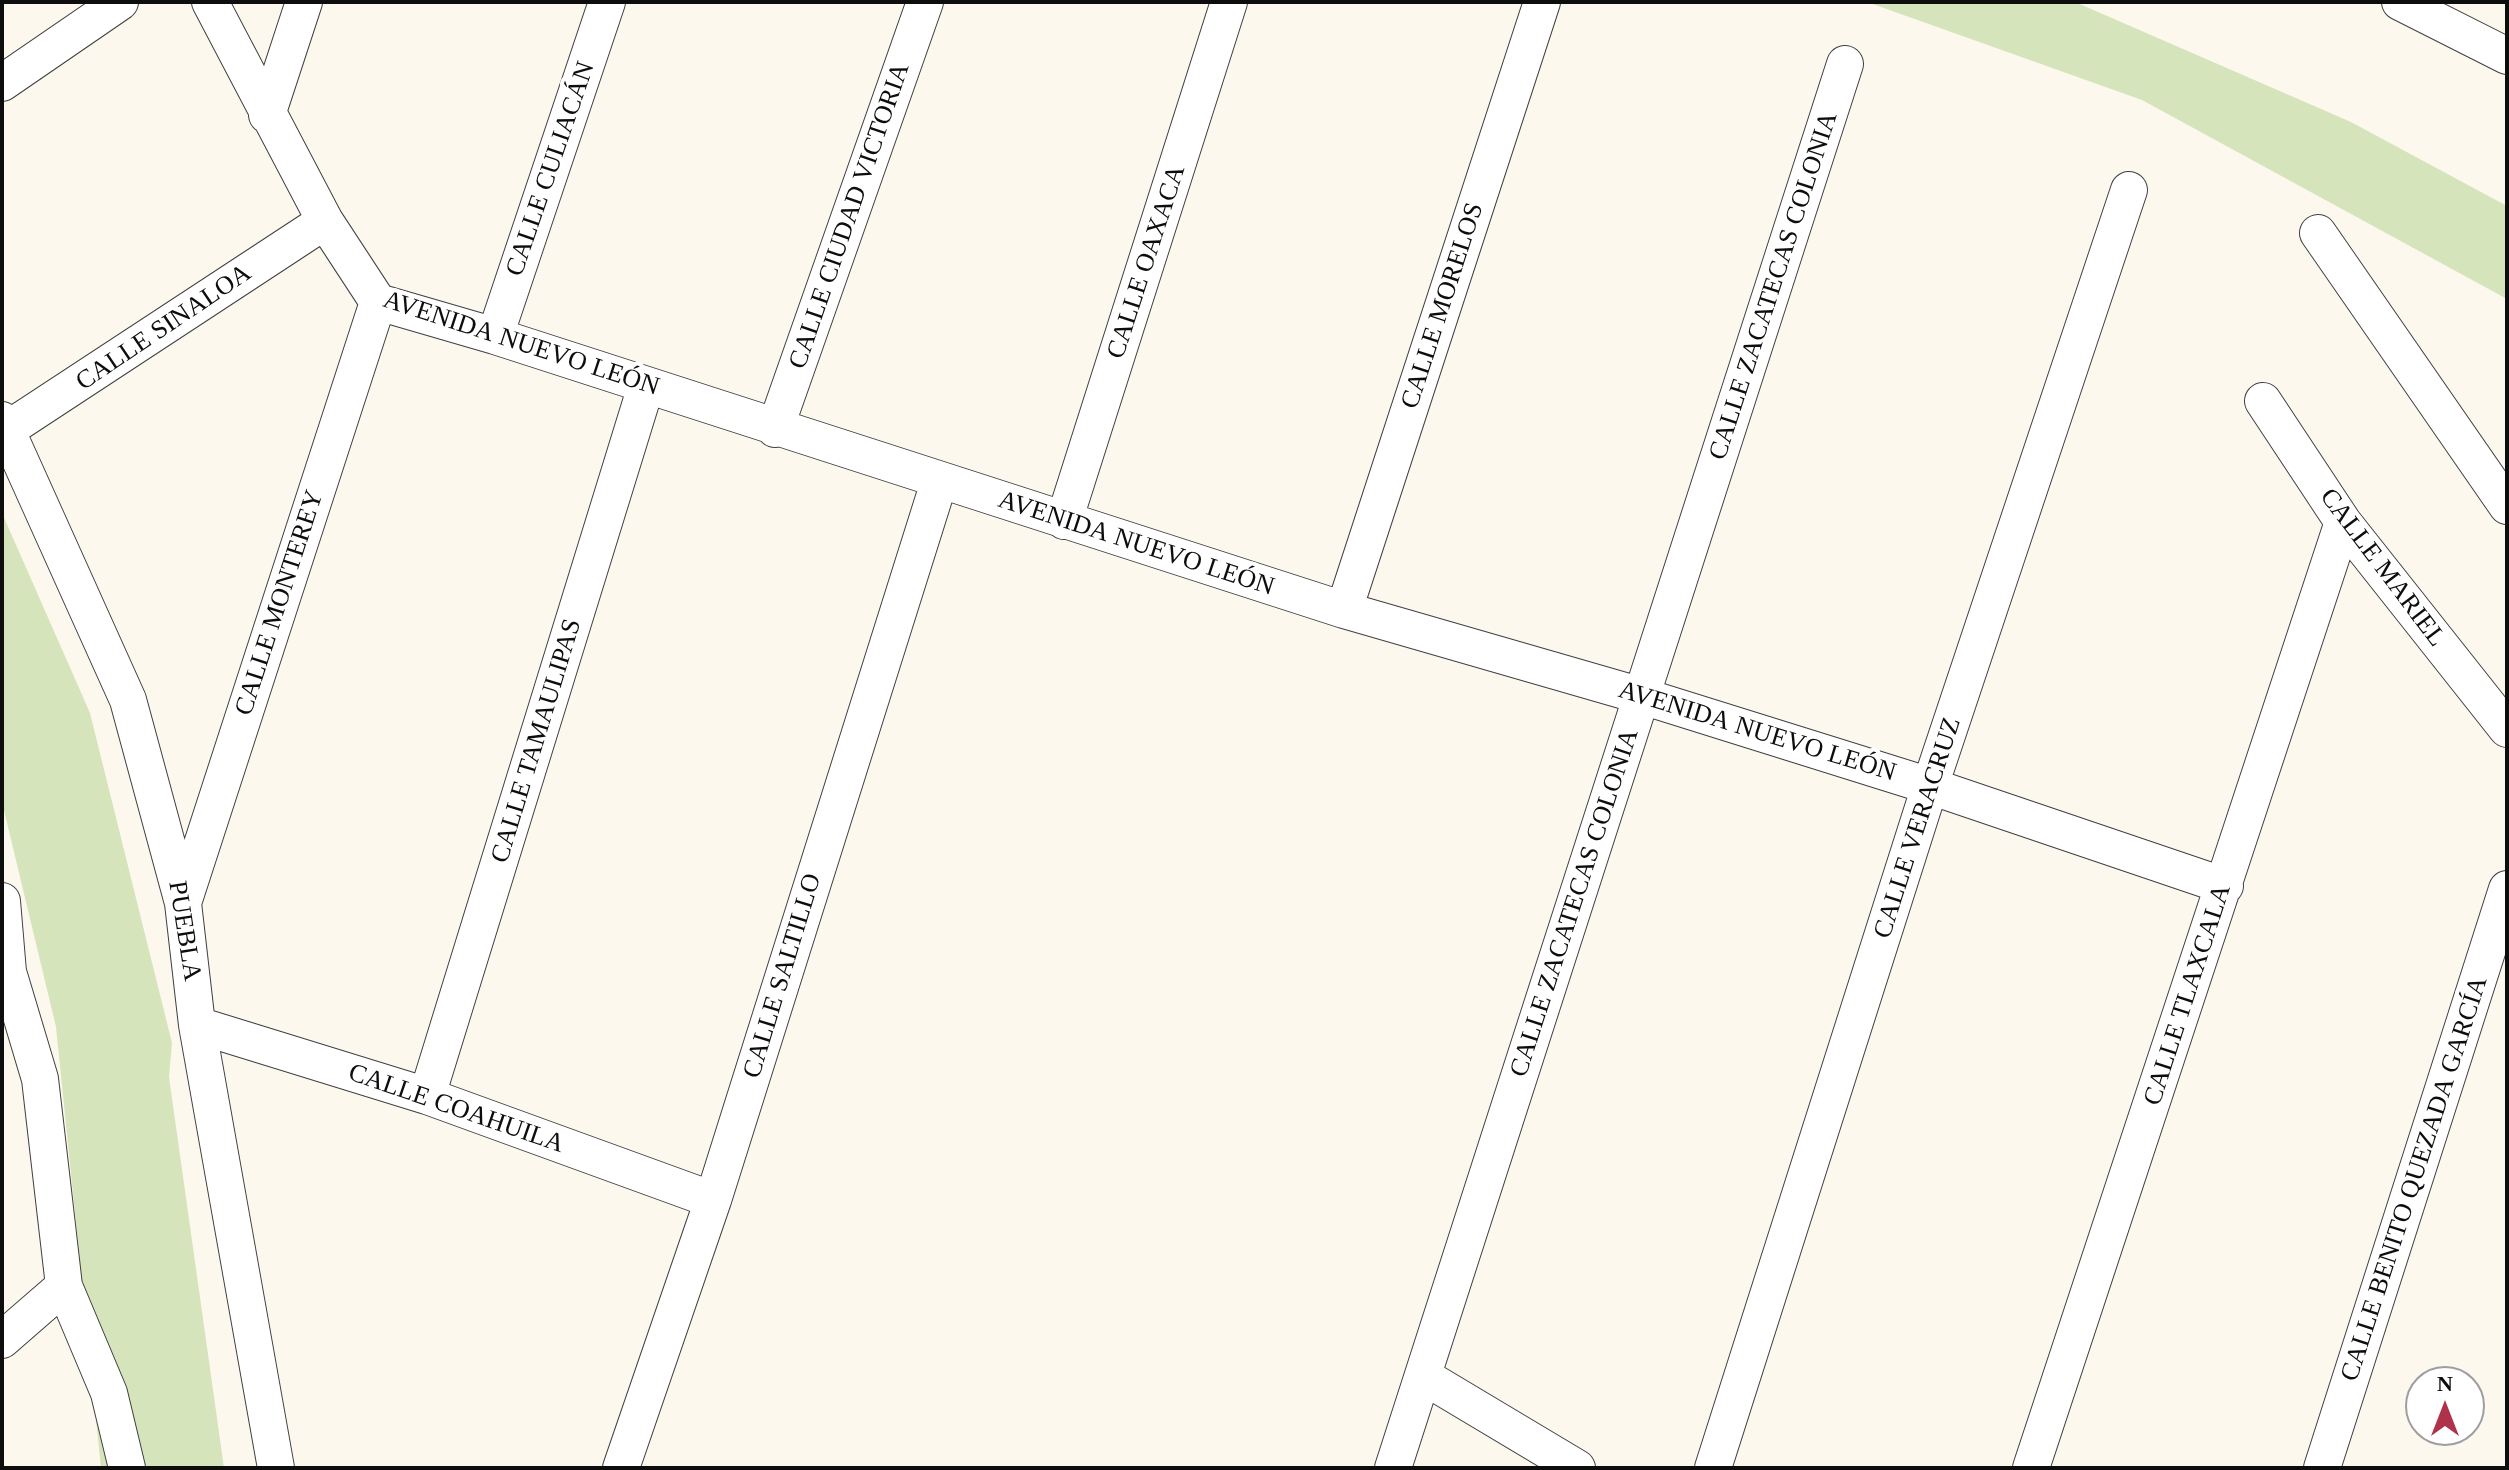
<!DOCTYPE html>
<meta charset="utf-8">
<style>
body{margin:0}
#map{position:relative;width:2509px;height:1470px;overflow:hidden;background:#fdf8ee;font-family:"Times New Roman",serif}
canvas{display:block}
.frame{position:absolute;inset:0;border:4px solid #0d0d0d;pointer-events:none}
.north{position:absolute;left:2405px;top:1366px;width:80px;height:80px;box-sizing:border-box;background:#fff;border:2px solid #9e9e9e;border-radius:50%;rotate:0deg;font-size:22px;font-weight:700;line-height:32px;text-align:center;color:#0d0d0d}
.north::after{content:'';display:block;margin:auto;width:28px;height:36px;background:#ae334a;clip-path:polygon(50% 0,100% 100%,50% 72%,0 100%)}
</style>
<div id="map">
<canvas width="2509" height="1470"></canvas>
<div class="frame"></div>
<div class="north">N</div>
</div>
<script>
const c = document.querySelector('canvas').getContext('2d');
c.lineJoin = 'round';
function paint(path, color) {
  c.fillStyle = color;
  c.fill(path, 'evenodd');
}
function strokePath(path, color, width, dash) {
  c.strokeStyle = color;
  c.lineWidth = width;
  c.lineCap = dash ? 'butt' : 'round';
  c.setLineDash(dash || []);
  c.stroke(path);
}
function write(font, color, halo, rows, align = 'center') {
  c.font = font + ' "Times New Roman",serif';
  c.lineWidth = 8;
  c.setLineDash([]);
  c.textBaseline = 'middle';
  c.strokeStyle = halo;
  c.fillStyle = color;
  for (const [text, x, y, turn = 0] of rows) {
    c.save();
    c.translate(x, y);
    c.rotate((+turn || 0) * Math.PI / 180);
    c.textAlign = isNaN(turn) ? turn : align;
    if (halo) c.strokeText(text, 0, 0);
    c.fillText(text, 0, 0);
    c.restore();
  }
}
const green = new Path2D(`
 M1867,2H2075L2351,122L2507,206V299L2142,100Z
 M2,513L90,713L172,1043L169,1077L224,1468H101L56,1027L2,802Z`);
const street = new Path2D(`
 M210,2L325,221L378,302L495,336L1344,610L1642,696L1930,786L2225,886
 M2400,2L2507,56
 M2,83L120,2
 M267,115L304,2
 M2318,233L2507,506
 M495,336L607,2
 M2263,401L2343,522L2507,729
 M2,420L128,700L183,903L197,1025L276,1468
 M775,429L925,2
 M2,433L325,221
 M1064,521L1229,2
 M1344,610L1542,2
 M2,901L8,972L40,1079L64,1286L109,1393L127,1468
 M183,903L378,302
 M197,1025L427,1096L713,1200
 M427,1096L646,386
 M2,1340L64,1286
 M1423,1376L1577,1468
 M621,1468L713,1200L939,482
 M1393,1468L1845,64
 M1713,1468L1930,786L2129,190
 M2031,1468L2343,522
 M2322,1468L2507,889`);
const streetNames = [
 ["CALLE CULIACÁN",551,169,-71],
 ["CALLE CIUDAD VICTORIA",850,216,-71],
 ["CALLE OAXACA",1147,262,-72],
 ["CALLE ZACATECAS COLONIA",1774,286,-72],
 ["CALLE MORELOS",1443,306,-72],
 ["CALLE SINALOA",164,328,-34],
 ["AVENIDA NUEVO LEÓN",521,344,18],
 ["AVENIDA NUEVO LEÓN",1136,544,18],
 ["CALLE MARIEL",2382,568,53],
 ["CALLE MONTEREY",280,603,-72],
 ["AVENIDA NUEVO LEÓN",1757,732,17],
 ["CALLE TAMAULIPAS",537,741,-73],
 ["CALLE VERACRUZ",1918,828,-72],
 ["CALLE ZACATECAS COLONIA",1575,903,-72],
 ["PUEBLA",184,931,81],
 ["CALLE SALTILLO",783,976,-73],
 ["CALLE TLAXCALA",2188,995,-72],
 ["CALLE COAHUILA",456,1109,19],
 ["CALLE BENITO QUEZADA GARCÍA",2415,1179,-72]
];
paint(green, '#d6e4bb');
strokePath(street, '#404040', 38);
strokePath(street, '#fff', 36);
write('26px', '#0d0d0d', '#fff', streetNames);
</script>
